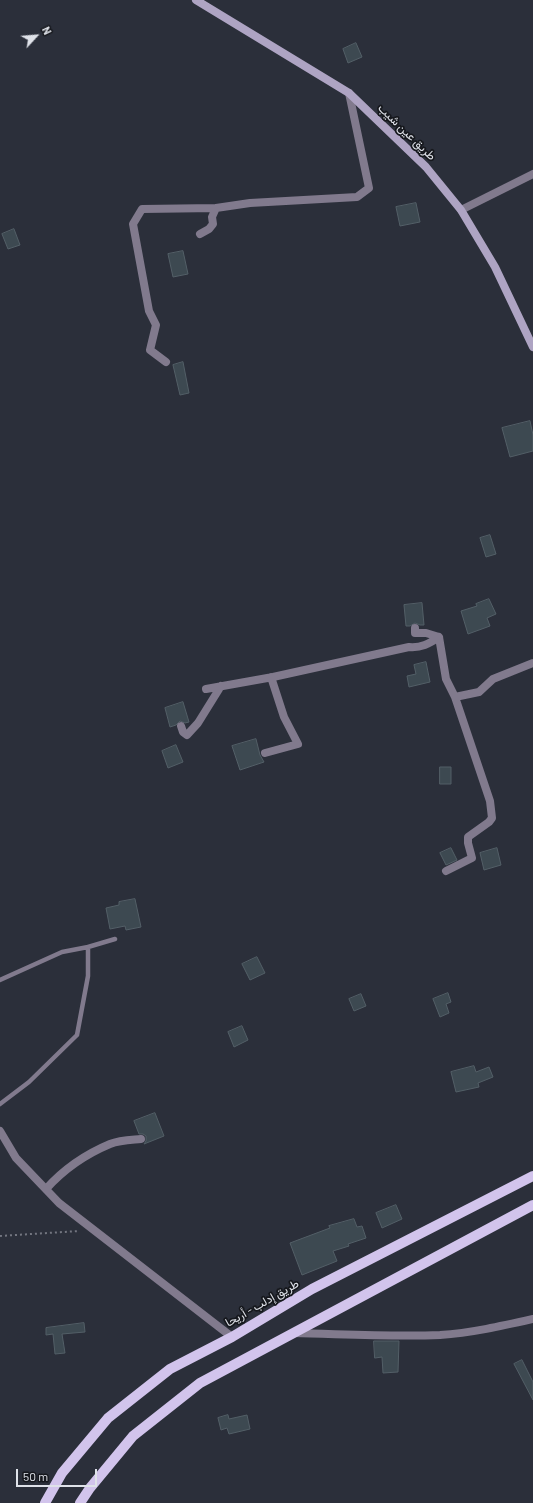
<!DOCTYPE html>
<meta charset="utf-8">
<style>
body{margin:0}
#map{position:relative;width:533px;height:1503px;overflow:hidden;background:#2b2f3a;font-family:Barlow,sans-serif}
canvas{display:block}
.north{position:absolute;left:16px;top:16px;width:40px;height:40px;-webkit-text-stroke:3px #16181d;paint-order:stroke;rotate:64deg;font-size:11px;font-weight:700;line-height:16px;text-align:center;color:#dfe2e9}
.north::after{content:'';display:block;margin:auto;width:14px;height:18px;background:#dfe2e9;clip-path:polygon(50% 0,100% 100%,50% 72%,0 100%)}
.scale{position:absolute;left:16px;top:1469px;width:81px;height:18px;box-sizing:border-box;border:2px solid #dfe2e9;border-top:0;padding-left:5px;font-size:12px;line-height:14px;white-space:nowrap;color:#dfe2e9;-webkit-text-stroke:3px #16181d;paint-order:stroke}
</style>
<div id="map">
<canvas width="533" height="1503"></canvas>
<div class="north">N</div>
<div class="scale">50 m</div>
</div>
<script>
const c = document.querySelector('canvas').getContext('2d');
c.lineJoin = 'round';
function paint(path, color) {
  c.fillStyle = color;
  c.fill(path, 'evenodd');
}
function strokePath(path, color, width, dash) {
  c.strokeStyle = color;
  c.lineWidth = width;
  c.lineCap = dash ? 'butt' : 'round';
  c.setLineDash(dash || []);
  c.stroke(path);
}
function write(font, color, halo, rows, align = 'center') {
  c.font = font + ' Barlow,Vazirmatn,sans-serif';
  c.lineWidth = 3.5;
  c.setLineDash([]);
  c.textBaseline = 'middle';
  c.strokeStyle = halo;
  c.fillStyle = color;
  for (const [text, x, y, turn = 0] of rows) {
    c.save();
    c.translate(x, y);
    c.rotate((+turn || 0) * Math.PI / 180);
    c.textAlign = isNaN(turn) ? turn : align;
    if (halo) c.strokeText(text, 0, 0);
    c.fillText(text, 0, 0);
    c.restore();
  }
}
const building = new Path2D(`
 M356,43L362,57L348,63L343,49Z
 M416,203L420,222L400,226L396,207Z
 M14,229L20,245L8,249L2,234Z
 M183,251L188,274L173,277L168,254Z
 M183,362L189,393L180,395L173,365Z
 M530,421L533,435V451L510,457L502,428Z
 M490,535L496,554L486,557L480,538Z
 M489,599L496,614L487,618L490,626L468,634L461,611L477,606L476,604Z
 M422,603L424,625H420L415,623L410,626H406L404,605Z
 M426,662L430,682L409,687L407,676L416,674L414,665Z
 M183,702L189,722L185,723L180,721L176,725L170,727L165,708Z
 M256,739L260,755L264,762L240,770L232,746Z
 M176,745L183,762L168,768L162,751Z
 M440,767H451V784H440Z
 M451,848L457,860L446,865L440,853Z
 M497,848L501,865L484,870L480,853Z
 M135,899L141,927L126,930L125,926L110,929L106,908L119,905V902Z
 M257,957L265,973L250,980L242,964Z
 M448,993L451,1002L446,1004L449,1013L440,1017L433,999Z
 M361,994L366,1006L354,1011L349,999Z
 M242,1026L248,1040L234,1047L228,1032Z
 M474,1066L476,1072L489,1067L493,1077L478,1083L479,1087L456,1092L451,1072Z
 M155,1113L164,1136L144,1144L146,1141V1136L143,1134H139L134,1121Z
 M396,1205L402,1219L382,1228L376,1213Z
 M354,1219L357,1227L362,1226L366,1238L348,1244L349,1246L333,1251L337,1261L302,1275L290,1243L330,1228L329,1226Z
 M84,1323L85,1332L62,1334L65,1353L55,1354L53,1334L46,1335V1328Z
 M374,1341H399L398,1372L383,1373L382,1357L375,1358Z
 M522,1360L533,1382V1400L514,1364Z
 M228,1415L229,1419L247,1415L250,1429L229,1434L227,1428L221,1430L218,1418Z`);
const path = new Path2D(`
 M0,1236L79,1231`);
const lane = new Path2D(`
 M0,980L62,952L88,947
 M0,1104L29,1082L77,1035L88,976V947L115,939`);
const street = new Path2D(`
 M461,210L533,174
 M200,234L209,229L213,224L212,217L216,208L250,203L357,197L369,188L349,93
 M166,362L150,350L156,325L149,311L133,224L142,209L216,208
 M415,628V633H426L439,637L446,679L455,697
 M206,689L273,677L409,647C421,648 429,644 439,637
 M181,726L183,732L187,735L198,723L221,686
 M265,753L298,744L284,717L271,677
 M446,871L472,858L468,843V837L489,822L492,818L490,801L455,697L479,692L493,679L533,663
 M0,1131L16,1158L59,1203L232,1337
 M46,1189C63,1170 86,1154 110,1144C120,1140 130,1140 141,1139
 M294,1333C342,1334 391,1337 440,1335C471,1333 502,1326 533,1319`);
const secondary = new Path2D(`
 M196,0L349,93L426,167L461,210L495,267L533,347`);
const primary = new Path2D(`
 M45,1503L62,1473L108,1418L170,1369L232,1337L312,1289L533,1176
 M80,1503L90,1488L133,1436L200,1383L533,1205`);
const streetNames = [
 ["طريق عين شيب",407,132,44],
 ["طريق إدلب - أريحا",262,1303,-30]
];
paint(building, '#3d4951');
strokePath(building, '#535f67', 1);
strokePath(path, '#737680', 2, [2, 3]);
strokePath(lane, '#817a8d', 4.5);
strokePath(street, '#817a8d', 8);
strokePath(secondary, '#aea4c3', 8);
strokePath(primary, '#d2c4ec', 10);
write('12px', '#dfe2e9', '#16181d', streetNames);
</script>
